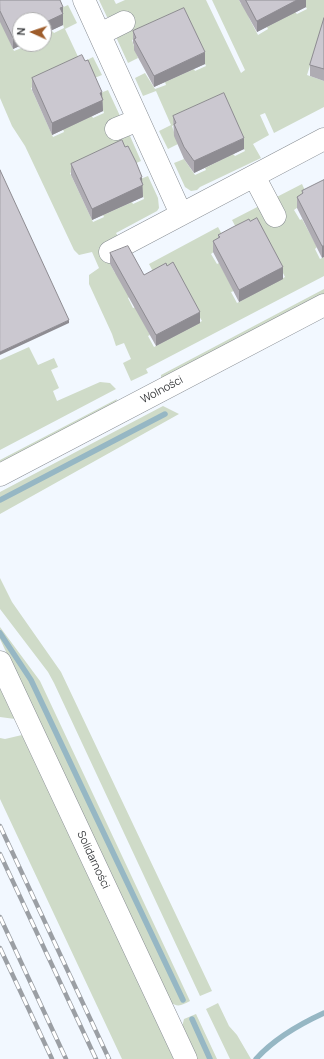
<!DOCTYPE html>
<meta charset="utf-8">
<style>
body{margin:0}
#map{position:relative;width:324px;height:1059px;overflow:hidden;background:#f2f8ff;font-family:Manrope,sans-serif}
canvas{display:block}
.north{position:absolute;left:12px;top:12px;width:40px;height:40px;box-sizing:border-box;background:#fff;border:1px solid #b1b1b2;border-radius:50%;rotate:273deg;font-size:11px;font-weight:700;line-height:16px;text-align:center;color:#3b3d3f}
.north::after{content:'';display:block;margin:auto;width:14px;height:18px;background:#9e5c2a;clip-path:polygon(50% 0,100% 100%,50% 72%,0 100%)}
</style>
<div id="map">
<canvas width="324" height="1059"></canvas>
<div class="north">N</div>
</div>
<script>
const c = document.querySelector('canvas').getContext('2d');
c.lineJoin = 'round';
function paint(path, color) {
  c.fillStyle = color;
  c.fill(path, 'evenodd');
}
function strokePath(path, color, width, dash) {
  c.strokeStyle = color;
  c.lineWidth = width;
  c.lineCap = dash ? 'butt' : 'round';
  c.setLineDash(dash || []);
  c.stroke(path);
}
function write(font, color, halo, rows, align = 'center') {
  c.font = font + ' Manrope,sans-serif';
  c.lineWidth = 3;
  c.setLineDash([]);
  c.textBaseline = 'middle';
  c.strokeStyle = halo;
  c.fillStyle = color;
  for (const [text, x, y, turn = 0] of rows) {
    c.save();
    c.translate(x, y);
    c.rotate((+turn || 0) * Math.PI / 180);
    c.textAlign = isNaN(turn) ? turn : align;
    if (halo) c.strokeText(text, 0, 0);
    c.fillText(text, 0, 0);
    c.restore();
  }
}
const green = new Path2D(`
 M99,0H114L116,4L125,0H206L241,73L245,70L212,0H239L241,4L246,2L249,18L258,35L268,29L267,27L295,12L297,14L307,9L302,0H324V22L307,75L324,81V107L274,133L265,113L260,115L269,135L253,144L261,158L200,187L197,190L191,191L185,187L174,163L184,159L195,175L206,170L205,168L233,154L235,156L245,151L237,134L183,121L172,126L178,144L168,149L159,131L171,125L156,91L143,96L135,78L145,73L155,89L166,85L165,82L194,69L195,71L206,66L198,49L143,35L132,40L138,58L128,63L116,37L112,17H107Z
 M68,5L77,23L65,29L81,63L93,57L102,75C79,86 52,76 31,88L53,137L64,132L63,129L92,116L93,118L104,113L98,94L108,90L120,116L123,135L130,136L141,161C119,171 92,161 70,173L93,222L104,217L103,215L132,202L133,204L144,199L138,180L148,176L158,198L159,208L157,211L116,233L119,238L120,258L110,264L115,273L126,267L136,293L128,298L133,308L136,307L150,335L148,336L154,347L202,321L196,311L157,279L149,264L218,227L226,242L211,254L217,264L219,263L234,291L231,292L237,303L285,277L280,267L240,235L232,220L302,184L309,199L294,210L300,220L302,219L317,247L315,249L320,259L324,257V276L146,369L148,373L131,381L123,363L131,359L124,343L116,346L112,334L89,284V275L99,268L92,252L79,255L74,250L25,146L12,126L0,98V19L14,51L24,47V44H44V34L52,31L54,33L64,28L59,9Z
 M324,289V295L162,380L161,377V375Z
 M29,347L38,365L54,358L58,367L51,370L59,388L53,391L57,401L100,382L110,383L116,389L0,450V360Z
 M117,399L116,402L0,465V460Z
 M163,406L179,414L0,514V492Z
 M0,578L12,602L61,672L212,991L200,996L54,683L48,672L0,609Z
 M0,627L40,681L190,1001C182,1005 178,1008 170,1002L0,639Z
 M0,688L15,719L0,717Z
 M22,735L175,1059H122L0,799V738L5,739Z
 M218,1003L229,1026L237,1035L251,1059H230L206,1009Z
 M196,1014L217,1059H196L182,1027L184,1019Z`);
const stream = new Path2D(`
 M0,500L165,414
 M0,633L31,680L183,1000
 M192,1019L210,1059
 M256,1059C274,1039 300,1024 324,1013`);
const street = new Path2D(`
 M84,0L181,214
 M100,34L124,22
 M116,129L138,120
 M254,176L275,216
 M110,252L324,139
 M0,475L324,305`);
const secondary = new Path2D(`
 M0,662L186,1059`);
const rail = new Path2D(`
 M0,826L109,1059
 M0,854L96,1059
 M0,917L66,1059
 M0,948L52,1059`);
const wall = new Path2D(`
 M0,0L63,7V25L20,44H24L13,49L0,22Z
 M239,0H306V7L257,32Z
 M324,18V81L310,76V65Z
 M133,31L205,64L154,87L134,50V45L133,43Z
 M32,78L102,98L103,111L52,135L32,90Z
 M173,116L244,149L194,173L184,159L174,136Z
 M71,164L142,184L143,197L92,220L71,175Z
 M324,180L322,258L297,208V197L302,194V191Z
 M250,221L283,279L239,302L213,252V241L218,238V235Z
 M110,253L144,275L200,323L156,346L110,264Z`);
const shadedWall = new Path2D(`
 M297,0H306V7L257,32V21Z
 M63,7V25L44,34V23L60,8Z
 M20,34V44H24L13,49V38Z
 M205,52V64L154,87V76Z
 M102,92L103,111L52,135V123Z
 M244,138V149L194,173V161Z
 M142,177L143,197L92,220V209Z
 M322,246H324V257L322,258Z
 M283,267V279L239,302V290Z
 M200,312V323L156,346V335Z
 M69,320V323L0,355V352Z`);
const building = new Path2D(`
 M0,0H60L63,7L60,8L63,14L44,23V20H20V34L13,38L0,11Z
 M246,0H297L257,21Z
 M184,8L205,52L154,76L134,39L136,38L133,31Z
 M324,18V69L310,65Z
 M82,55L85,61L88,60L98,83L102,92L100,93L103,100L52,123L32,78Z
 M224,93L244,138L194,161L184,147L174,124L176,123L173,116Z
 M122,140L125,147L128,146L136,162L142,177L140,178L143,185L92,209L71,164Z
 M0,170L69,320L0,352Z
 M324,180V246H322L297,197L303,193L302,191Z
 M257,218L283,267L239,290L213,241L220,237L218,235L233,227L249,219L250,221Z
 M128,246L144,275L166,263L167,266L173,262L200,312L156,335L110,253Z`);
const streetNames = [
 ["Wolności",162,390,-28],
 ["Solidarności",93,860,65]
];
paint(green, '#cfdbc8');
strokePath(stream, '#96b7c4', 5.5);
strokePath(street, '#888d93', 23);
strokePath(secondary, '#888d93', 23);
strokePath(street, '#fff', 22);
strokePath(secondary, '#fff', 22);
strokePath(rail, '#9b9fa4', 4.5);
strokePath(rail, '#fff', 3, [9]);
paint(wall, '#afacb3');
paint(shadedWall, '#8e8c92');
paint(building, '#cbc8d0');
strokePath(building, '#8e8c92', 1);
write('11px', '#3b3d3f', '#fff', streetNames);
</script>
